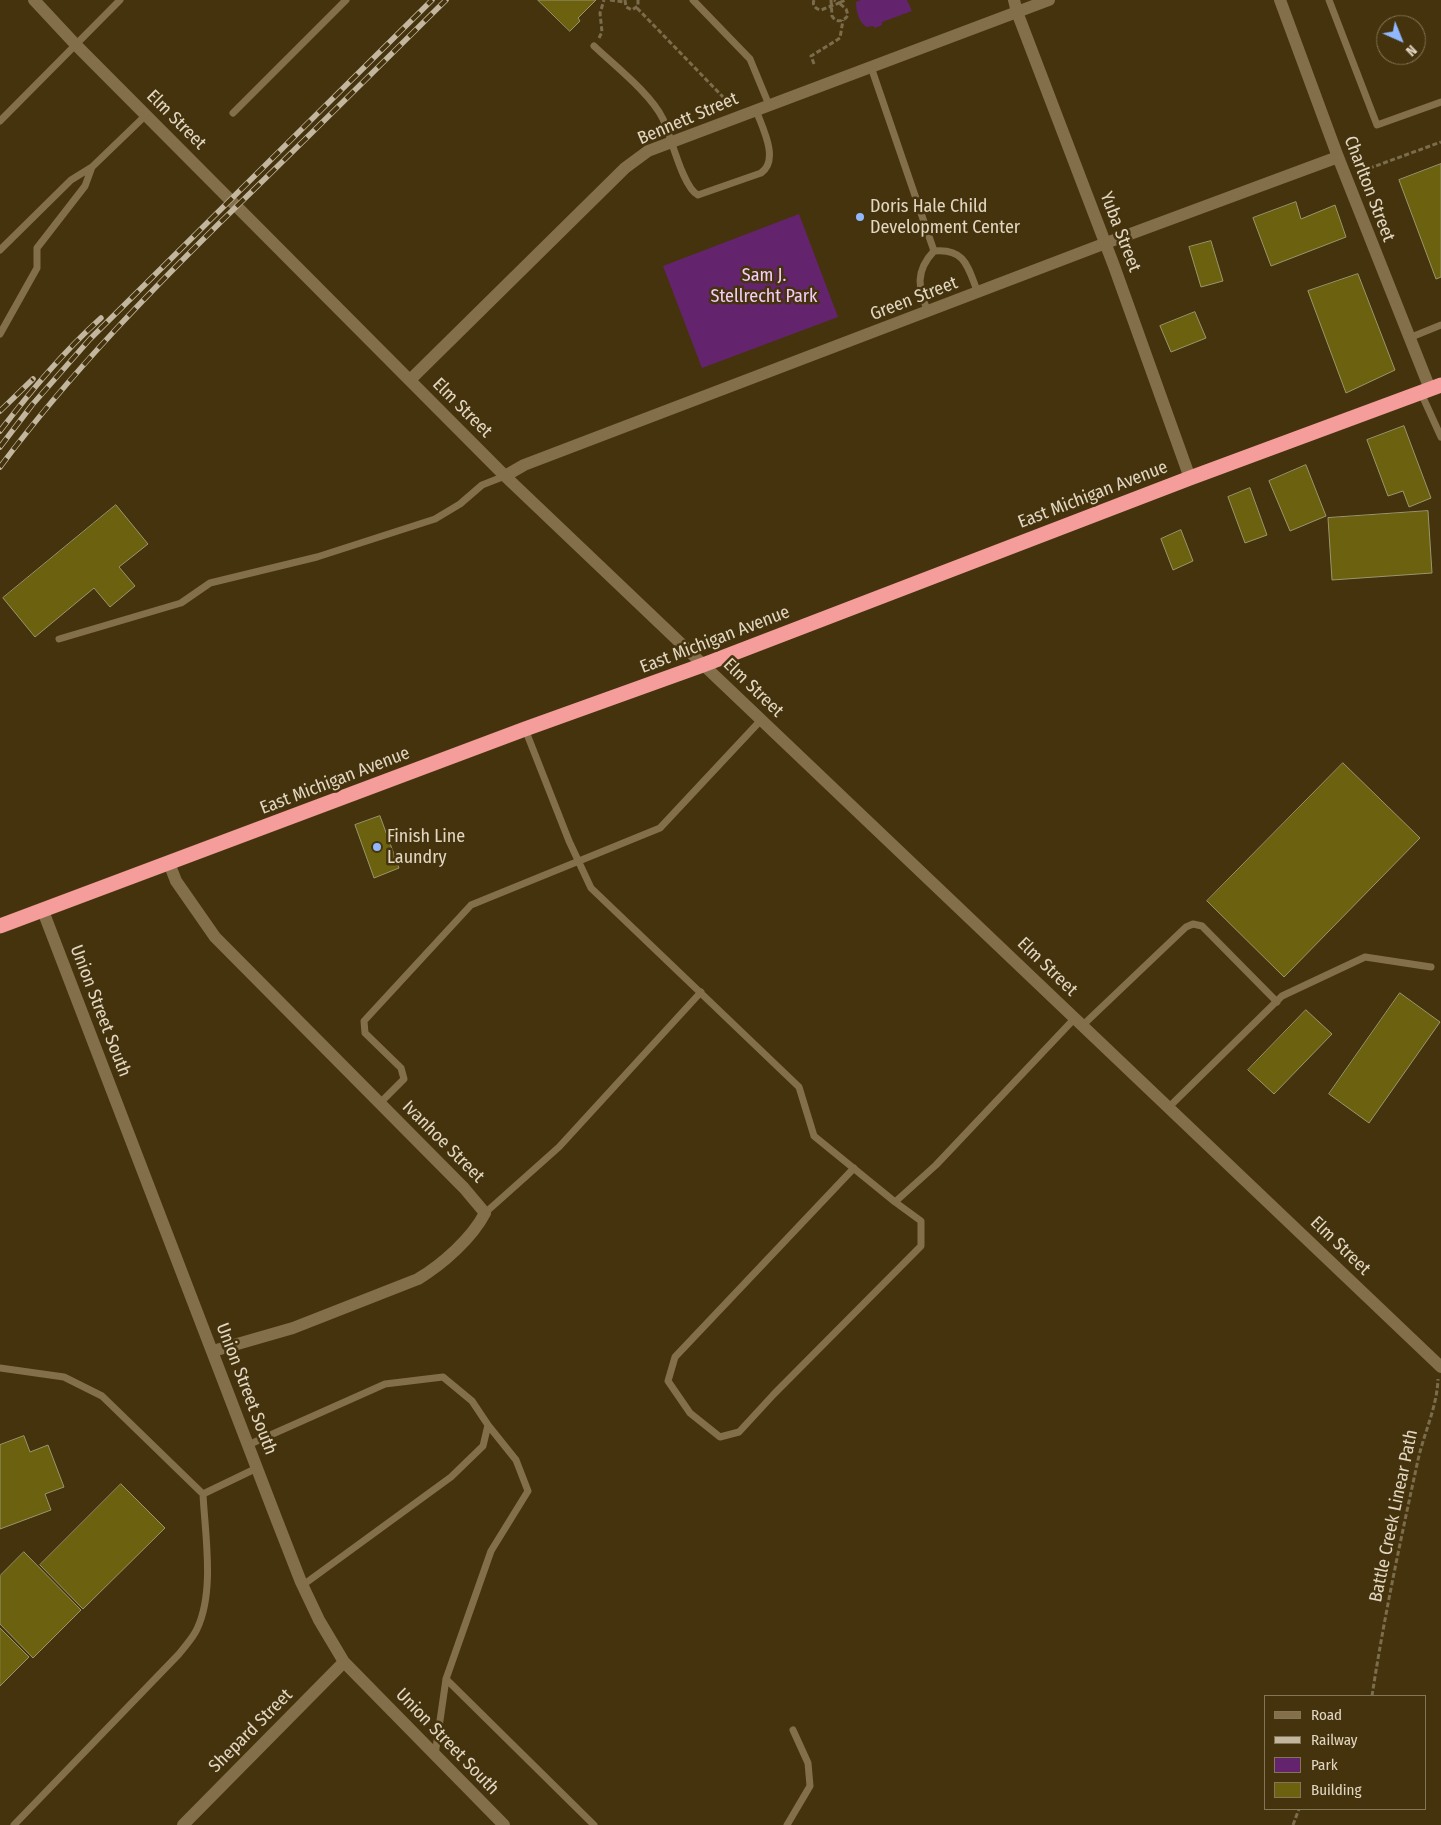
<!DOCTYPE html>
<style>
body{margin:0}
#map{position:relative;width:1441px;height:1825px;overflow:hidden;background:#45330d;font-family:"Fira Sans Condensed",sans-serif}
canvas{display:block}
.legend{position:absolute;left:1264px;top:1695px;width:162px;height:115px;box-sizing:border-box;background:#45330d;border:1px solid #847556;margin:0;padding:6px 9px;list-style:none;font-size:15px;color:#e2d7c3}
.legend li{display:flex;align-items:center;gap:10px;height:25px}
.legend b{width:25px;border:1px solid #847556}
.north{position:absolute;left:1376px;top:15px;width:50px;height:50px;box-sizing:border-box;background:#45330d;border:1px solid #847556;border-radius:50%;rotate:136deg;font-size:14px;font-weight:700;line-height:20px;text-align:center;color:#e2d7c3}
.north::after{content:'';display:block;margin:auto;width:18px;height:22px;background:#91b8fd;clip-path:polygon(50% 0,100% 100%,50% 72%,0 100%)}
</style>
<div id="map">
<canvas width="1441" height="1825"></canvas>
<ul class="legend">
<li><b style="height:6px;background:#836f4a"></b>Road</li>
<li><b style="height:6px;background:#c2b69e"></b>Railway</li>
<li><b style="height:14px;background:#63246d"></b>Park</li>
<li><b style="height:14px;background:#6b610e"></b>Building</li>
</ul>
<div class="north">N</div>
</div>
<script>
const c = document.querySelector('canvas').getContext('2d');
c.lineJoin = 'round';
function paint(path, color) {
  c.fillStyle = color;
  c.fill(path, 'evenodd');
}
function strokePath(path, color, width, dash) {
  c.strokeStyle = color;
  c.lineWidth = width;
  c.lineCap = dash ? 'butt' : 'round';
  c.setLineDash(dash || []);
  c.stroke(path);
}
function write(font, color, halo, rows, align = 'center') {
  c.font = font + ' "Fira Sans Condensed",sans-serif';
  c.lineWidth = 5;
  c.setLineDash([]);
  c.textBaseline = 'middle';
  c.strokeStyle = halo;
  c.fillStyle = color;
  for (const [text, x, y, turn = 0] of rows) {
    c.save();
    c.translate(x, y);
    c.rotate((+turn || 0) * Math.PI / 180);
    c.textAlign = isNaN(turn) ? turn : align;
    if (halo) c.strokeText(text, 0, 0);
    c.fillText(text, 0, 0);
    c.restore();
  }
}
const green = new Path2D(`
 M861,0H907L912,11L882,22V25L875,28L873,26L867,27C859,23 856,11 856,2Z
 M799,214L838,317L702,368L663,266Z`);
const building = new Path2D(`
 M538,0H596L578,18L580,21L570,31Z
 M1441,164V277L1436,279L1399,180Z
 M1296,202L1301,219L1335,205L1346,237L1271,266L1253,218Z
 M1211,241L1223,281L1201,287L1189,247Z
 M1358,274L1395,370L1346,393L1308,291Z
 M1195,312L1206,338L1171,352L1160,326Z
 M1404,426L1431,498L1409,507L1403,491L1388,496L1367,440Z
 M1306,465L1326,516L1290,531L1269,481Z
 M1250,488L1267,535L1245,543L1228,497Z
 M116,505L148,544L119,567L135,586L110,607L94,588L35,637L3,598Z
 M1428,511L1432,573L1332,580L1328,518Z
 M1181,530L1193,561L1173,570L1161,539Z
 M1343,763L1420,838L1284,977L1207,901Z
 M380,816L399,868L374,878L355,825Z
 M1400,993L1440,1022L1369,1123L1329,1094Z
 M1306,1010L1332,1034L1274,1094L1248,1070Z
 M24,1436L30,1452L48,1445L64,1487L45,1494L51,1510L0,1529V1445Z
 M121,1484L165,1528L83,1609L40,1565Z
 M24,1552L81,1610L33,1658L0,1624V1576Z
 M0,1628L29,1657L0,1686Z`);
const path = new Path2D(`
 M610,0L624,2
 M625,0L626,7L632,10L638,6V0
 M814,0C812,5 815,9 821,10L839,3L834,0
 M831,0L832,16C836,23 844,22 848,15L846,9L839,3L845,0
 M637,8L724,98
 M599,38L602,32L600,13L604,0
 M814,64L811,56L837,40L840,38L843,20
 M1362,171L1441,142
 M1372,1696C1384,1617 1401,1538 1418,1460C1424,1433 1437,1407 1438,1379
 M1293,1825L1299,1809`);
const lane = new Path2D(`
 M693,0L750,59L769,105
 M1329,0L1377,125L1441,102
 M594,46C615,66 651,94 663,119C671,136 683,188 698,195L761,173C780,160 762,127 756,110
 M871,67L934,251C915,271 918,288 928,312
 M233,113L346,0
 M0,121L120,0
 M0,250L71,180L92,167
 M934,251C966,248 968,268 978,293
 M0,334L37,268V248L85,186L92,167L146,115
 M1409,338L1441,325
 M1421,393L1441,437
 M59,639L181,603L210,583L317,557L435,519L460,504L482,485L505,476
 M525,729L569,841L591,888L799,1087L814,1136L895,1202L936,1165L1075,1018
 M1083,1025L1186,927L1193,924L1202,926L1277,1002
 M379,1104L404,1079L401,1068L365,1033L364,1021L471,905L660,828L761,720
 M1169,1107L1282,996L1365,957L1431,967
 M854,1168L675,1357L668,1381L690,1413L720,1437L739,1432L774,1394L921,1246V1221L895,1202
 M485,1213L559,1147L701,992
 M0,1368L64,1377L102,1396L203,1494L257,1468
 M248,1445L385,1384L443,1377L472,1401L488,1425L483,1446L451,1477L303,1585
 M446,1679L594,1825
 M435,1755L446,1679L491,1551L528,1491L516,1460L488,1425
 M14,1825L179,1654C185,1646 193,1638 197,1629C215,1591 205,1535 203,1494
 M787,1825L810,1786L808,1763L793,1730`);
const street = new Path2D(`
 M34,0L76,45L505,476L1441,1367
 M1014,0L1017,12L1114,266L1190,478
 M1280,0L1338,157L1430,389
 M410,380L625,168L648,151L1049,0
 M505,476L524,465L1106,243L1338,157
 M169,863L176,881L215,937L464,1188L485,1213C472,1238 443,1264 418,1279L293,1328L213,1351
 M43,911L276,1518L301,1582L319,1620L344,1662L504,1825
 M183,1825L344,1662`);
const highway = new Path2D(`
 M0,926L525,729L703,665L1190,478L1441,385`);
const rail = new Path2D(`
 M0,411L33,379
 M0,431C31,391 63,352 101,318
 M0,447L32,405L90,339L432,0
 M0,467C71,372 154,287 239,204C308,137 377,68 446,0`);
const markers = [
 [860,217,5,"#91b8fd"],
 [377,847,5,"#91b8fd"]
];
const streetNames = [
 ["Bennett Street",688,119,-23],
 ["Elm Street",176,120,45],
 ["Charlton Street",1369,189,69],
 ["Yuba Street",1120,232,69],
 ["Green Street",914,299,-21],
 ["Elm Street",462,408,45],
 ["East Michigan Avenue",1093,495,-21],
 ["East Michigan Avenue",715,640,-21],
 ["Elm Street",753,688,44],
 ["East Michigan Avenue",335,781,-21],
 ["Elm Street",1047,967,44],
 ["Union Street South",100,1011,69],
 ["Ivanhoe Street",443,1142,45],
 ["Elm Street",1340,1246,44],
 ["Union Street South",246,1389,69],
 ["Battle Creek Linear Path",1394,1516,-78],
 ["Shepard Street",251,1731,-45],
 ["Union Street South",447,1742,46]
];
const poiNames = [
 ["Doris Hale Child",870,207],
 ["Development Center",870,228],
 ["Finish Line",387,837],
 ["Laundry",387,858]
];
const parkNames = [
 ["Sam J.",764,276],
 ["Stellrecht Park",764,297]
];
paint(green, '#63246d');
paint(building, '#6b610e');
strokePath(building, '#9b966c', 1);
strokePath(path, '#7b6c4c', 3, [5, 2.5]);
strokePath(lane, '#836f4a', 7);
strokePath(street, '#836f4a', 12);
strokePath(highway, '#f59d9a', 15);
strokePath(rail, '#c2b69e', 5.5);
strokePath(rail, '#45330d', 4, [11]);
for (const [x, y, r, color] of markers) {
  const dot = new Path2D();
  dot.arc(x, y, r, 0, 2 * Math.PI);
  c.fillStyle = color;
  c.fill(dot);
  strokePath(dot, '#45330d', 2);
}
write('18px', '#e2d7c3', '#45330d', streetNames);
write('18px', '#e2d7c3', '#45330d', poiNames, 'left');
write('18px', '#f5cdfb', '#45330d', parkNames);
</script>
